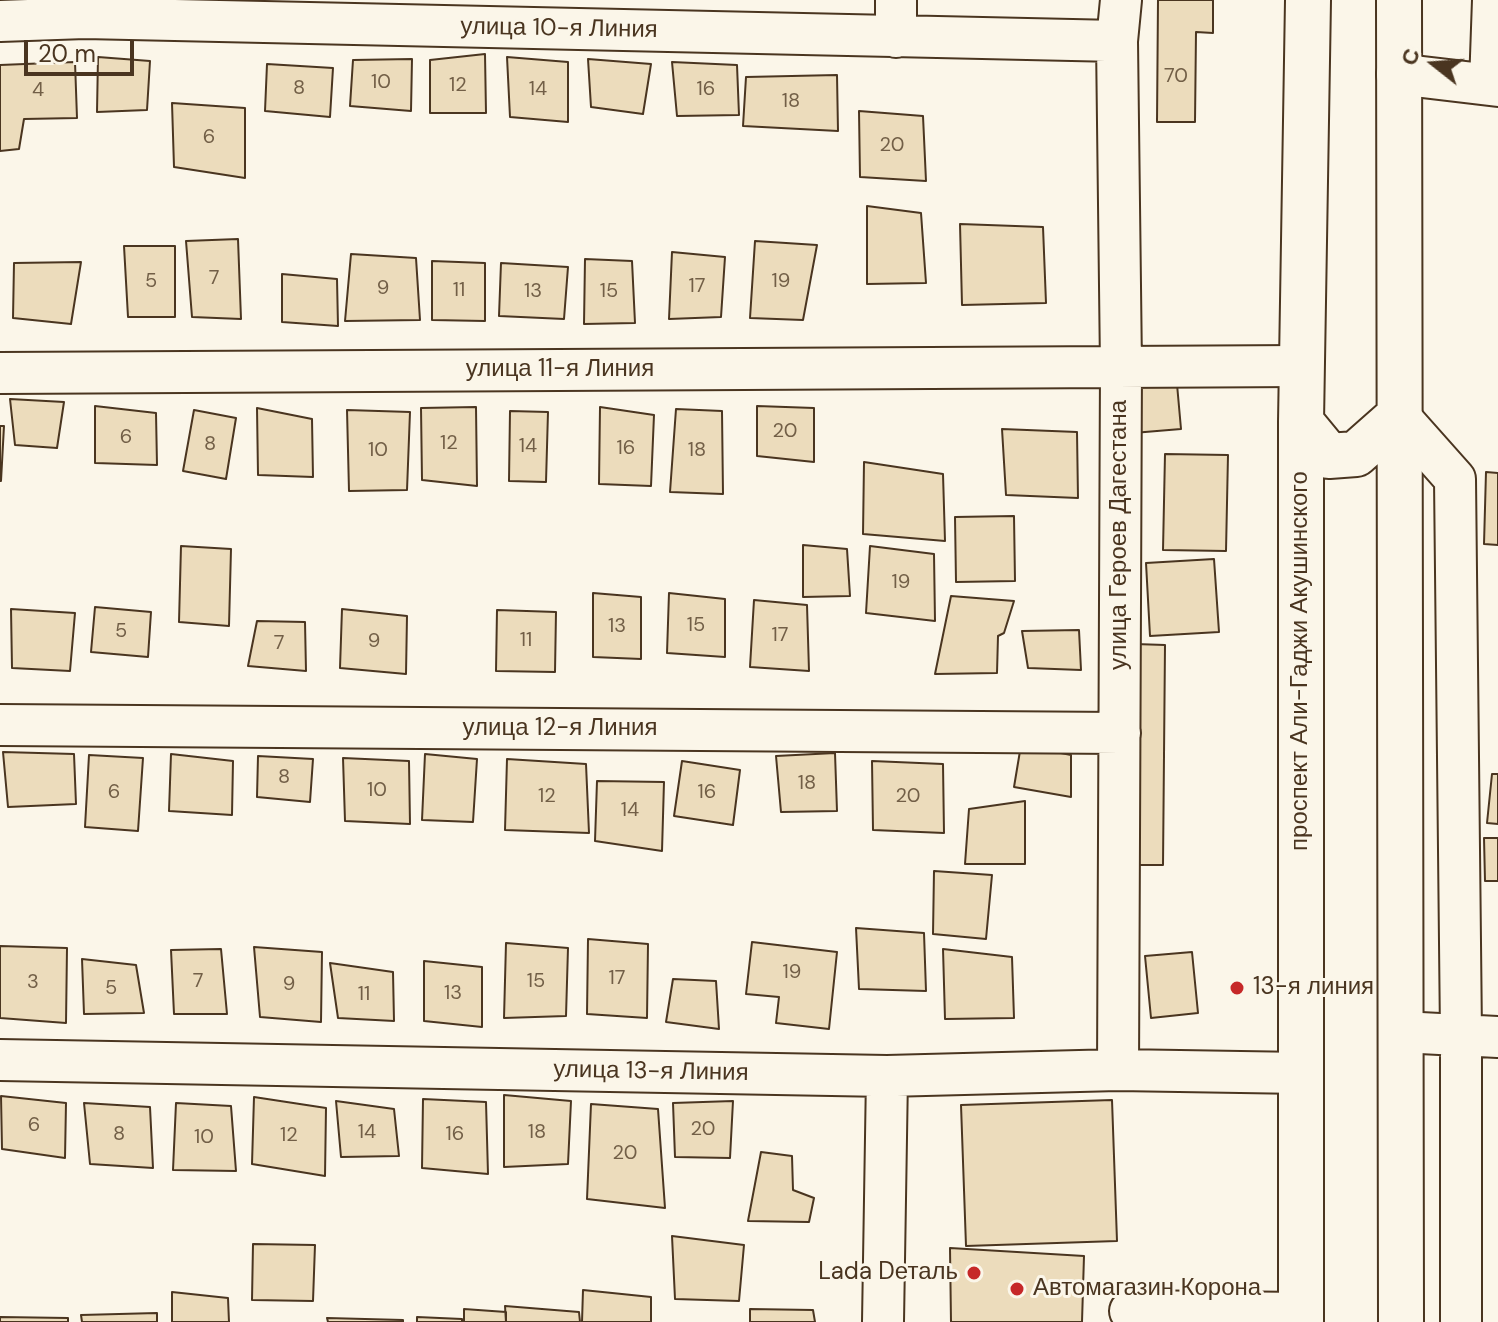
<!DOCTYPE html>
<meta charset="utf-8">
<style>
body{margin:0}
#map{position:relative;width:1498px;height:1322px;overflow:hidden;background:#fbf6e9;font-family:"DM Sans",sans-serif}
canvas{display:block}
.north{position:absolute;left:1394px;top:24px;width:80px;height:80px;-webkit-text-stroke:6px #fbf6e9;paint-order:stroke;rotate:287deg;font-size:22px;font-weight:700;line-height:32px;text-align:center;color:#4a3520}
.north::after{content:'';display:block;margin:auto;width:28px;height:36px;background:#4a3520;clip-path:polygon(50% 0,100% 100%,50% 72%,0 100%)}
.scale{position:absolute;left:24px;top:40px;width:110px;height:36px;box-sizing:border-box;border:4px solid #4a3520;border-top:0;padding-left:10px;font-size:24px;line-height:28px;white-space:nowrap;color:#4a3520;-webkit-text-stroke:6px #fbf6e9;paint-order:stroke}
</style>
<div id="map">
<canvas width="1498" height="1322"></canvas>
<div class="north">С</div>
<div class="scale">20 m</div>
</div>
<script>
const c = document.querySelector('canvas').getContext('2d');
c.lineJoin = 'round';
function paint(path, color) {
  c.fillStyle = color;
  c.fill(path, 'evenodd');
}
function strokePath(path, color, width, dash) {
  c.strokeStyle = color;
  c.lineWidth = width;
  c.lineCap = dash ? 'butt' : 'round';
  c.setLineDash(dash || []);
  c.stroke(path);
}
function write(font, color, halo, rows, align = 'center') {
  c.font = font + ' "DM Sans",sans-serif';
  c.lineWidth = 6;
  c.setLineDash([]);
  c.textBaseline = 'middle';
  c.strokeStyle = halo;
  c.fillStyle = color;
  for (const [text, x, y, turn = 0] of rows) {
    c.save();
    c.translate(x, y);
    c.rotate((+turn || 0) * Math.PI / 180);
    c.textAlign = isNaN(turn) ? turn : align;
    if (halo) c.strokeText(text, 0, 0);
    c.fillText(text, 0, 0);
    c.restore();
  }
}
const building = new Path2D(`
 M1158,0H1213V33L1196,32L1195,122H1157Z
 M485,54L486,113H430V60Z
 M98,57L150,61L147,110L97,112Z
 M507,57L568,62V122L510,117Z
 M412,59L411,111L350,106L353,60Z
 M588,59L651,64L643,114L591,107Z
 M75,62L77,118L24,119L19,149L0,151V65Z
 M672,62L737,65L739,115L677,116Z
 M267,64L333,68L330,117L265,111Z
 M837,75L838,131L743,126L746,77Z
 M172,103L245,108V178L174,167Z
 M859,111L923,116L926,181L860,177Z
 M867,206L921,213L926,283L867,284Z
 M960,224L1043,227L1046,303L962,305Z
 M238,239L241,319L192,317L186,241Z
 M755,241L817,245L803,320L750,318Z
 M124,246H175V317H128Z
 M672,252L725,257L721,317L669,319Z
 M351,254L416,258L420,320L345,321Z
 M585,259L632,261L635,323L584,324Z
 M432,261L485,263V321L432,320Z
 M81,262L71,324L13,318L14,263Z
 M501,263L568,267L564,319L499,316Z
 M282,274L337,279L338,326L282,322Z
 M1176,373L1181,429L1133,433L1128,378Z
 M10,399L64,402L57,448L15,445Z
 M95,406L156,413L157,465L95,463Z
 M757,406L814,408V462L757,456Z
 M476,407L477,486L422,480L421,408Z
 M600,407L654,415L651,486L599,484Z
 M257,408L312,419L313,477L258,475Z
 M676,409L722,411L723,494L670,492Z
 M194,410L236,418L226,479L183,471Z
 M347,410L410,412L407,490L349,491Z
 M510,411L548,412L546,482L509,481Z
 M0,426H4L1,481H0Z
 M1002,429L1077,432L1078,498L1006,495Z
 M1165,454L1228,455L1226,551L1163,550Z
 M864,462L943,474L945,541L863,534Z
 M1486,472L1498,473V545L1484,544Z
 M1014,516L1015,581L956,582L955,517Z
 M803,545L847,549L850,596L803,597Z
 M181,546L231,549L229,626L179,622Z
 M870,546L934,554L935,621L866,613Z
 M1214,559L1219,632L1150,636L1146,563Z
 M593,593L641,597V659L593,657Z
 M669,593L725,599V657L667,653Z
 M951,596L1014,601L1004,633L998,636L997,673L935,674Z
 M754,600L807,605L809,671L750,667Z
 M95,607L151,612L148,657L91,652Z
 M11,609L75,613L70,671L12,668Z
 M342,609L407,616L406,674L340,668Z
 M497,610L556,612L555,672L496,671Z
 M257,621L305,622L306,671L248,666Z
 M1079,630L1081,670L1028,668L1022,631Z
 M1135,644L1165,645L1163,865H1133Z
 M1021,745L1071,755V797L1014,787Z
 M3,752L74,754L76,804L8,807Z
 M835,753L837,811L781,812L776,756Z
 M171,754L233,761L232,815L169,811Z
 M425,754L477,759L473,822L422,820Z
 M89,755L143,758L138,831L85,827Z
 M258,756L313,759L310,802L257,797Z
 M343,758L409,761L410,824L345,821Z
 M507,759L586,764L589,833L505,830Z
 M682,761L740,770L733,825L674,816Z
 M872,761L943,764L944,833L873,830Z
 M1492,774H1498V824L1487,823Z
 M597,781L664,782L662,851L595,841Z
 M1025,801V864H965L969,809Z
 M1484,838H1498V881H1485Z
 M934,871L992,875L986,939L933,934Z
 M856,928L924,933L926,991L859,989Z
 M588,939L648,944L647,1018L587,1014Z
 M752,942L837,952L829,1029L776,1023L779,997L746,994Z
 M506,943L568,948L566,1016L504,1018Z
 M0,946L67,948L66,1023L0,1018Z
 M254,947L322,952L321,1022L260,1017Z
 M221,949L227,1014H174L171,950Z
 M943,949L1012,957L1014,1018L945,1019Z
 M1192,952L1198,1013L1151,1018L1145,956Z
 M82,959L136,965L144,1013L84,1014Z
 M424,961L482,967V1027L424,1021Z
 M330,963L393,972L394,1021L338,1018Z
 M673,979L716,981L719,1029L666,1022Z
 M504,1095L571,1101L568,1164L504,1167Z
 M1,1096L66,1103L65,1158L2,1149Z
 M254,1097L326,1108L325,1176L252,1164Z
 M423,1099L486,1102L488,1174L422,1168Z
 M1112,1100L1117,1241L966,1246L961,1105Z
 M336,1101L394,1109L399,1156L341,1157Z
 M733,1101L730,1158L675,1157L673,1103Z
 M84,1103L150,1107L153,1168L90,1164Z
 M176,1103L231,1106L236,1171L173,1170Z
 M591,1104L658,1109L665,1208L587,1199Z
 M761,1152L792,1156L793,1190L814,1198L809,1222L748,1221Z
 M672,1236L744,1245L739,1301L675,1299Z
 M253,1244L315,1245L313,1301L252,1300Z
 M950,1248L1084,1256L1082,1322H951Z
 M583,1290L651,1297V1322H582Z
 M172,1292L228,1298L229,1322H172Z
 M505,1306L579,1312L580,1322H506Z
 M464,1309L506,1312V1322H464Z
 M750,1309L813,1310L815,1322H750Z
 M157,1313V1322H82L81,1315Z
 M0,1317L68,1318V1322H0Z
 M417,1317L462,1319V1322H417Z
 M327,1318L403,1320V1322H328Z`);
const minor = new Path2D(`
 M896,0V37
 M0,21L85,18L1117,41
 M1397,74L1498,86
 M1490,85L1493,0
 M0,373L1302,366
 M1399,416L1455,479L1461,1035V1322
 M0,725L1120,733
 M1401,1032L1498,1037
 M0,1060L887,1076L1118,1070L1302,1073
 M1118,1070L1121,367L1117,41L1121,0
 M1130,1311L1301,1313
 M883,1322L887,1076`);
const major = new Path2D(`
 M1399,0L1401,1322
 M1301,422L1329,456L1356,454L1399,416
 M1301,1322V422L1308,0`);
const markers = [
 [1237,988,8,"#c62828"],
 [974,1273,8,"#c62828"],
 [1017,1289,8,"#c62828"]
];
const numberNames = [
 ["70",1176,77],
 ["10",381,83],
 ["12",458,86],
 ["8",299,89],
 ["14",538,90],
 ["16",706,90],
 ["4",38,91],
 ["18",791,102],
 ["6",209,138],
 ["20",892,146],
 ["7",214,279],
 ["5",151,282],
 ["19",781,282],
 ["17",697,287],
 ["9",383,289],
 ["11",459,291],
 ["13",533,292],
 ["15",609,292],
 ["20",785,432],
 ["6",126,438],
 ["12",449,444],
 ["8",210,445],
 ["14",528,447],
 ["16",626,449],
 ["10",378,451],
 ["18",697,451],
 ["19",901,583],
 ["15",696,626],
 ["13",617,627],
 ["5",121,632],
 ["17",780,636],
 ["11",526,641],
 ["9",374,642],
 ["7",279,644],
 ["8",284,778],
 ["18",807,784],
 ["10",377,791],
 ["6",114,793],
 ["16",707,793],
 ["12",547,797],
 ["20",908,797],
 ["14",630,811],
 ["19",792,973],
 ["17",617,979],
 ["7",198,982],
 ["15",536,982],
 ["3",33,983],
 ["9",289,985],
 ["5",111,989],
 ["13",453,994],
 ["11",364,995],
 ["6",34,1126],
 ["20",703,1130],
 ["14",367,1133],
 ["18",537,1133],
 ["8",119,1135],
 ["16",455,1135],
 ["12",289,1136],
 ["10",204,1138],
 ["20",625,1154]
];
const streetNames = [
 ["улица 10-я Линия",559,29,1],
 ["улица 11-я Линия",560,370],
 ["улица Героев Дагестана",1120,535,-90],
 ["проспект Али-Гаджи Акушинского",1301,661,-90],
 ["улица 12-я Линия",560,729],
 ["улица 13-я Линия",651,1072,1]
];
const poiNames = [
 ["13-я линия",1253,988],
 ["Lada Dеталь",958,1273,"right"],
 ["Автомагазин Корона",1033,1289]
];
paint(building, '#ecdcbc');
strokePath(building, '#4a3520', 2);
strokePath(minor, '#4a3520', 44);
strokePath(major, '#4a3520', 48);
strokePath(minor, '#fbf6e9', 40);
strokePath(major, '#fbf6e9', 44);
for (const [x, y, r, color] of markers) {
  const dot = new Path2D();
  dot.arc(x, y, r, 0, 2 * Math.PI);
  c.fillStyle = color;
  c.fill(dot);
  strokePath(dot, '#fbf6e9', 3);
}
write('20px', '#725f47', null, numberNames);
write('24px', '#4a3520', '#fbf6e9', streetNames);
write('24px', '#4a3520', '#fbf6e9', poiNames, 'left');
</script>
